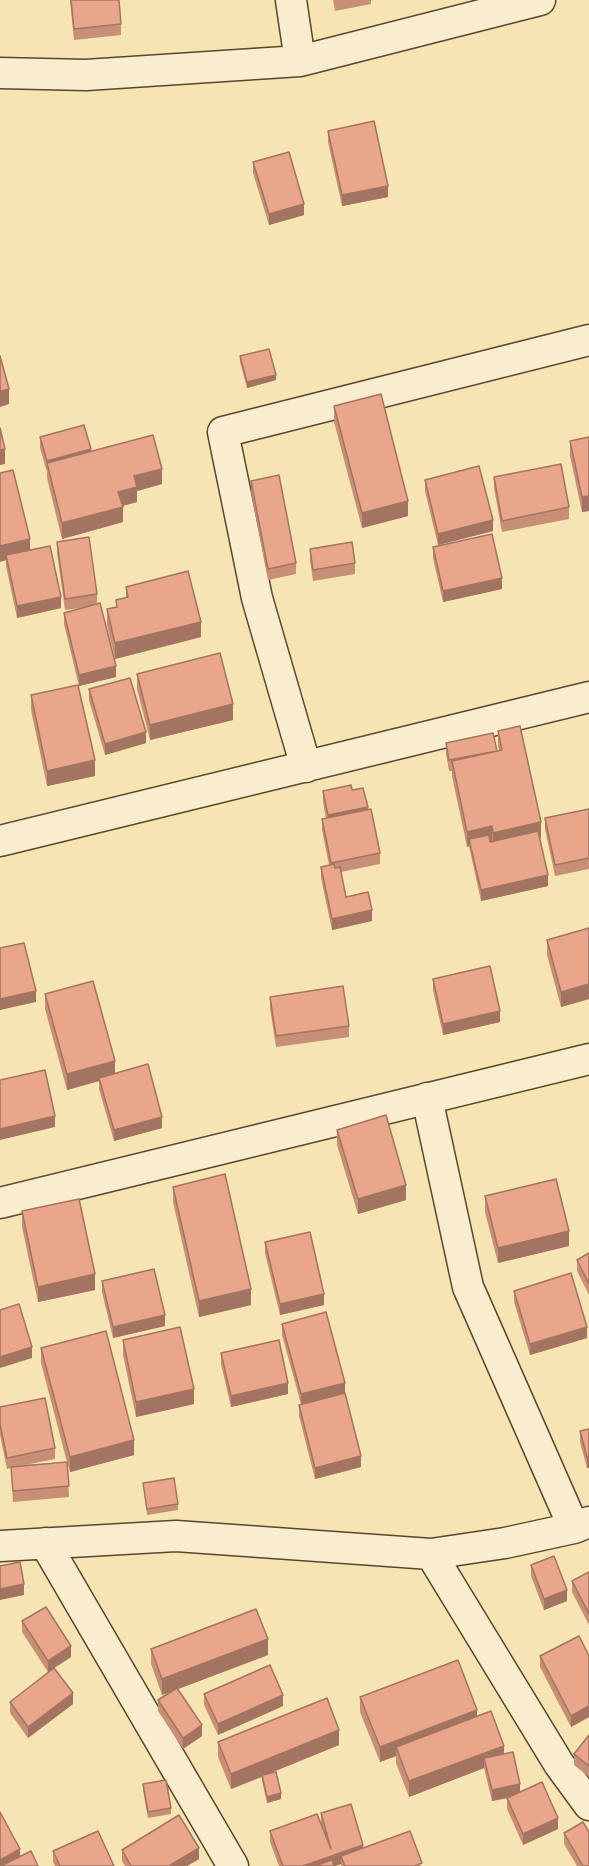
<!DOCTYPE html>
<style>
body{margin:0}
canvas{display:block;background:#f6e4b2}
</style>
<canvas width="589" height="1866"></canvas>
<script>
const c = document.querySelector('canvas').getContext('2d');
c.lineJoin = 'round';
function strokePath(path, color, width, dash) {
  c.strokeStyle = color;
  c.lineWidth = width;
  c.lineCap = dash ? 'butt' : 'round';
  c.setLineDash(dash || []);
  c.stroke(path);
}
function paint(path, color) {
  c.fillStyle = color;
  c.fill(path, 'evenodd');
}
const minor = new Path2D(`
 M291,0L300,61
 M0,73L86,75L300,61L540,0
 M306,767L257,598L223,432L589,340
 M0,841L589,697
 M427,1098L468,1287L574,1528
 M0,1203L589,1059
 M45,1543L233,1866
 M0,1546L176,1536L431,1554L505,1543L574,1528L589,1522
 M431,1554L559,1764L589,1805`);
const wall = new Path2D(`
 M70,0H119L121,24V35L74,40Z
 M333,0H371V4L335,11Z
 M328,131L388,197L342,206L328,142Z
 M253,162L304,215L269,225L253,173Z
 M240,356L276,380L247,388L240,362Z
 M334,406L408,516L362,528L334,422Z
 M40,437L91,451L162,484L137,491V502L122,506L123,522L62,539L47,478V472L40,448Z
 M589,437V511L582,512L570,456V441Z
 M0,473L30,550L61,608L17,618L6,566Z
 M494,477L569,507V519L502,532L494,488Z
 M425,480L493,531L438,545L425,491Z
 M251,481L296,563V574L268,580L251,492Z
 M57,542L97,594V604L116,677L79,686L64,624V613L88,607L65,610L57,553Z
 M433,547L502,589L443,602L433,558Z
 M310,549L355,563V574L313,581L310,560Z
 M126,587L201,637L115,659L107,625V609L116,607V600L126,597Z
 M137,674L233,720L150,740L137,689Z
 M89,689L146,743L105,755L89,700Z
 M31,695L95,776L47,786L31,710Z
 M498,731L541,838H540L548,886L481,901L469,846L467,847L452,776V771H449L446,754V743L497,751L499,750L498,746Z
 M352,790L368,810L380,853V864L341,872L346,897L372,921L332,930L321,878V867L329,865L322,830V819H326L323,802V791Z
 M589,809V869L555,876L545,829V818Z
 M589,928V999L561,1007L547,955V940Z
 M433,979L500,1022L443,1035L433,990Z
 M45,994L115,1074L162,1128L114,1141L99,1089V1081L67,1090L45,1009Z
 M270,997L349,1026V1037L276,1047L270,1008Z
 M337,1130L406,1200L358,1214L337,1145Z
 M173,1187L251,1305L199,1317L173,1202Z
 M485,1196L569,1246L498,1263L485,1212Z
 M22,1211L95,1290L38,1302L22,1227Z
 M265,1242L324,1305L280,1315L265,1253Z
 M589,1253V1295L577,1271V1260Z
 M102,1281L165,1326L113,1338L102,1292Z
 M514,1291L587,1338L530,1355L514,1302Z
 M282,1324L345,1394L361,1467L315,1479L299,1416V1405L301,1404L282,1335Z
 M123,1340L194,1404L136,1417L123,1355Z
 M41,1348L134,1455L70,1472L67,1462L69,1497L13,1502L11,1468L7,1469L0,1435V1407L55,1448V1459L25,1465L67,1462L41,1363Z
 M221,1353L288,1394L231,1407L221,1364Z
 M589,1429L587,1468L580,1442V1431Z
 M143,1483L178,1504V1510L147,1515Z
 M531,1565L567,1601L544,1610L531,1576Z
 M589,1572V1625L572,1592V1581Z
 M22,1621L71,1657L54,1668L73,1704L28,1738L10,1713V1702L48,1672L22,1632Z
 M151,1649L268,1655L178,1689L202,1736L183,1749L158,1711V1700L173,1691L162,1695L151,1664Z
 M540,1656H589V1717L571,1727L540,1667Z
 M204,1694L283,1706L218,1735L204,1705Z
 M360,1697L477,1717L504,1754L520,1792L558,1829L523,1845L507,1809V1798H509L492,1801L484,1768L409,1797L396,1763V1756L380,1762L360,1712Z
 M589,1735V1777L574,1765V1754Z
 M218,1742L339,1745L268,1774L281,1799L267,1803L262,1781V1777L231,1789L218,1757Z
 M143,1784L171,1808V1814L148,1818L143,1790Z
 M321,1813L363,1848L422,1866H341V1864L335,1866H279L270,1842V1831L321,1824Z
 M564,1833L589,1866H577L564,1844Z
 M122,1850L199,1859L187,1866H125L122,1861Z
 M53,1851L114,1866H55L53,1862Z`);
const shadedWall = new Path2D(`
 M388,186V197L342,206V195Z
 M304,204V215L269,225V214Z
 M276,375V380L247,388V382Z
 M9,389V404L0,407V391Z
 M5,449V464L0,465V450Z
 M91,449V460L47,464V461Z
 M162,469V484L137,491V502L118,507V492L134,476Z
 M589,496V511L582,512V497Z
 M408,501V516L362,528V513Z
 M123,507V522L62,539V523Z
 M493,520V531L438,545V534Z
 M30,539V554L6,555V560L0,562V546Z
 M502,578V589L443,602V591Z
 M61,597V608L17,618V606Z
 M201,622V637L115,659V643Z
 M116,666V677L79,686V675Z
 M233,704V720L150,740V725Z
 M146,732V743L105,755V744Z
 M95,760V776L47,786V771Z
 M368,807V818L328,827V815Z
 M541,822V838L493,848V833Z
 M492,826V842L471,846L469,839V846L467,847V832Z
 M548,875V886L481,901V890Z
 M372,910V921L332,930V919Z
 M589,984V999L561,1007V992Z
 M36,991V1002L0,1010V999Z
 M500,1011V1022L443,1035V1024Z
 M115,1061V1076L99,1078V1081L67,1090V1074Z
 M55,1116V1127L0,1140V1129Z
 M162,1117V1128L114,1141V1130Z
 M406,1185V1200L358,1214V1199Z
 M569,1231V1246L498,1263V1248Z
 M95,1274V1290L38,1302V1287Z
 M251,1289V1305L199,1317V1301Z
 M324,1294V1305L280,1315V1304Z
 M165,1315V1326L113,1338V1327Z
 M587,1327V1338L530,1355V1344Z
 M32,1347V1358L0,1368V1357Z
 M288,1383V1394L231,1407V1396Z
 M345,1383V1394L301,1405V1394Z
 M194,1389V1404L136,1417V1402Z
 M134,1440V1455L70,1472V1457Z
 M361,1456V1467L315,1479V1468Z
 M587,1457H589V1468H587Z
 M24,1584V1595L0,1600V1589Z
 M567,1590V1601L544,1610V1599Z
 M268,1639V1655L162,1695V1679Z
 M71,1646V1657L48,1672V1661Z
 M73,1693V1704L28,1738V1727Z
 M283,1695V1706L218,1735V1724Z
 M589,1706V1717L571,1727V1716Z
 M477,1710V1725L396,1747V1756L380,1762V1747Z
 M202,1725V1736L183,1749V1738Z
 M339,1730V1745L231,1789V1774Z
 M504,1746V1761L484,1758V1768L409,1797V1781Z
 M520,1784V1795L492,1801V1790Z
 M281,1793V1799L267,1803V1797Z
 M558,1818V1829L523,1845V1834Z
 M363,1845V1856H341V1864L335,1866H303Z
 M199,1848V1859L187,1866H169Z
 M20,1849V1860L9,1866H0V1860Z`);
const building = new Path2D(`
 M71,0H119L121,24L74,29Z
 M374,121L388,186L342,195L328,131Z
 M289,152L304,204L269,214L253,162Z
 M269,349L276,375L247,382L240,356Z
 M0,356L9,389L0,391Z
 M381,394L408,501L362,513L334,406Z
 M84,425L91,449L47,461L40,437Z
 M0,428L5,449L0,450Z
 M153,435L162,469L134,476L137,487L118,492L123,507L62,523L47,463Z
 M589,437V496L582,497L570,441Z
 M561,464L569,507L502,521L494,477Z
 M479,466L493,520L438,534L425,480Z
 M13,470L30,539L0,546V473Z
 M279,475L296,563L268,569L251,481Z
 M492,534L502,578L443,591L433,547Z
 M89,537L97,594L65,599L57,542Z
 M352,542L355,563L313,570L310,549Z
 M50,546L61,597L17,606L6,555Z
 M188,571L201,622L115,643L107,609L117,607L116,600L128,597L126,587Z
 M100,603L116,666L79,675L64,613Z
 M220,653L233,704L150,725L137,674Z
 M130,678L146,732L105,744L89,689Z
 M78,685L95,760L47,771L31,695Z
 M520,726L541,822L493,833L492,826L467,832L452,761L502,750L498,731Z
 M493,733L497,751L449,760L446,743Z
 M351,785L352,790L363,788L368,807L328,815L323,791Z
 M371,809L380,853L331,863L322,819Z
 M589,809V858L555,865L545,818Z
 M538,831L548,875L481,890L469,839L489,835L490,842Z
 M334,864L335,868L340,867L346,897L368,892L372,910L332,919L321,867Z
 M589,928V984L561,992L547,940Z
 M24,943L36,991L0,999V948Z
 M490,966L500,1011L443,1024L433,979Z
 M93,981L115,1061L67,1074L45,994Z
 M343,986L349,1026L276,1036L270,997Z
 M148,1064L162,1117L114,1130L99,1078Z
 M45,1070L55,1116L0,1129V1080Z
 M386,1115L406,1185L358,1199L337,1130Z
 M225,1174L251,1289L199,1301L173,1187Z
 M556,1179L569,1231L498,1248L485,1196Z
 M79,1199L95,1274L38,1287L22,1211Z
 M310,1232L324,1294L280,1304L265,1242Z
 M589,1253V1284L577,1260Z
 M154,1269L165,1315L113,1327L102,1281Z
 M571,1273L587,1327L530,1344L514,1291Z
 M19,1304L32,1347L0,1357V1310Z
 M326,1312L345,1383L301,1394L282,1324Z
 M180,1327L194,1389L136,1402L123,1340Z
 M106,1331L134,1440L70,1457L41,1348Z
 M279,1340L288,1383L231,1396L221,1353Z
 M345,1393L361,1456L315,1468L299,1405Z
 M45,1398L55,1448L7,1458L0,1424V1407Z
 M589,1429V1457H587L580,1431Z
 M67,1462L69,1486L13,1491L11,1467Z
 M174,1478L178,1504L147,1509L143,1483Z
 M554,1556L567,1590L544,1599L531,1565Z
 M20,1562L24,1584L0,1589V1566Z
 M589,1572V1614L572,1581Z
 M46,1607L71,1646L48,1661L22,1621Z
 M256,1609L268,1639L162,1679L151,1649Z
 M579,1636L589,1656V1706L571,1716L540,1656Z
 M458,1660L477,1710L380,1747L360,1697Z
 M270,1665L283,1695L218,1724L204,1694Z
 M54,1668L73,1693L28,1727L10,1702Z
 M177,1688L202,1725L183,1738L158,1700Z
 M327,1698L339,1730L231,1774L218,1742Z
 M491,1711L504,1746L409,1781L396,1747Z
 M589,1735V1766L574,1754Z
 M513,1752L520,1784L492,1790L484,1758Z
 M276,1772L281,1793L267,1797L262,1775Z
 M166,1780L171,1808L148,1812L143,1784Z
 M542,1782L558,1818L523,1834L507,1798Z
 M351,1804L363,1845L303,1866H283L270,1831L317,1814L331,1849L321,1813Z
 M0,1812L20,1849L0,1860Z
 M179,1815L199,1848L169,1866H131L122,1850Z
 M583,1822L589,1832V1866H583L564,1833Z
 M98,1831L114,1866H60L53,1851Z
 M410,1831L422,1863L415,1866H345L341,1856Z
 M31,1851L38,1866H1Z
 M332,1860L334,1866H315Z`);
strokePath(minor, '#584631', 33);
strokePath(minor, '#f9edcd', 30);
paint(wall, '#c88f77');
paint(shadedWall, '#a37461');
paint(building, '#e9a68a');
strokePath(building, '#a37461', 1.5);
</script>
